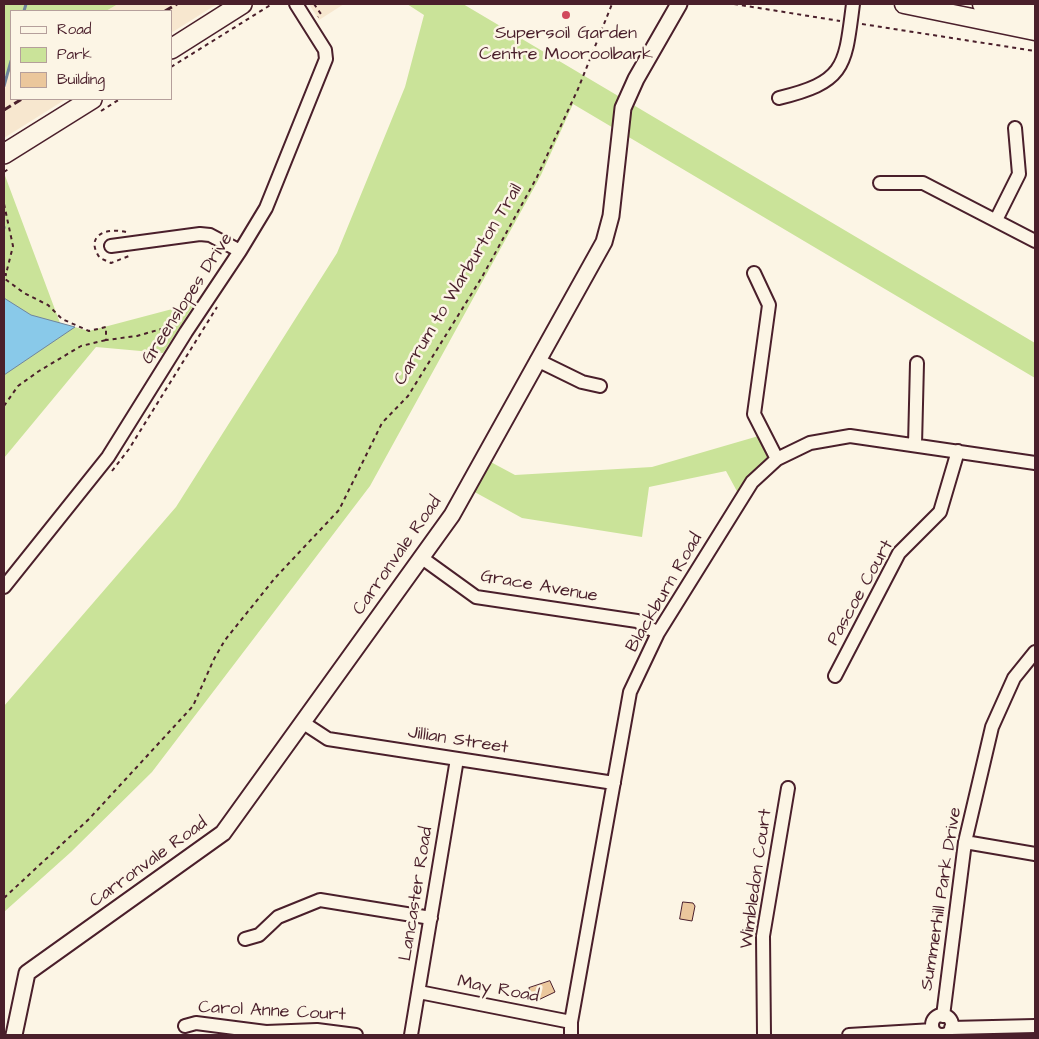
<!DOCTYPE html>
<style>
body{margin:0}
#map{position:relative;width:1039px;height:1039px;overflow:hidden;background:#fcf5e5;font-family:"Architects Daughter",sans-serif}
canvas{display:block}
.frame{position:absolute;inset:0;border:5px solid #4a1f2b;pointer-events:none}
.legend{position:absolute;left:10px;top:10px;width:162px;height:90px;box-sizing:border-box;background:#fcf5e5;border:1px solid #b59f9b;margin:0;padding:6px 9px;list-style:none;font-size:15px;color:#4a1f2b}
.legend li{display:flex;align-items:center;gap:10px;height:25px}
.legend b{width:25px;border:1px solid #b59f9b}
</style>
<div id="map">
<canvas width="1039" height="1039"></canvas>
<div class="frame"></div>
<ul class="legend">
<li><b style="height:6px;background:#fcf5e5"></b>Road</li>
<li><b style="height:14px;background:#cae399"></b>Park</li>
<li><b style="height:14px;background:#ebc79c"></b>Building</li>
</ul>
</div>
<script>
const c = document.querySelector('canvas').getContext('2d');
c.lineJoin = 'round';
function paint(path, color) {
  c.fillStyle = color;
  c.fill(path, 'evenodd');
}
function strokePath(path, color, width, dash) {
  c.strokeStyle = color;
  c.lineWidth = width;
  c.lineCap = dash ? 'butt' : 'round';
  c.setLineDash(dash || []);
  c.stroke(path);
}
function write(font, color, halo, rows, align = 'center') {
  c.font = font + ' "Architects Daughter",sans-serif';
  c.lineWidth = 5;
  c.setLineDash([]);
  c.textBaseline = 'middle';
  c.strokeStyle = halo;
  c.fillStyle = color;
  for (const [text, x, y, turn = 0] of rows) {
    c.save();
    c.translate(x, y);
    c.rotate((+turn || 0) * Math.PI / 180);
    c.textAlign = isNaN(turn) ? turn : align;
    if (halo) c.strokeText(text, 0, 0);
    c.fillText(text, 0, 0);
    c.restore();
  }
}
const built = new Path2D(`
 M118,4H217L171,33V11H106Z
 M309,4H344L319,20Z
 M11,71V99H66L4,138V76Z`);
const green = new Path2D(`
 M4,4H118L106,11H11V71L4,76Z
 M407,4H463L1035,343V378L573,104L541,175L370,486L152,772L71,852L4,912V706L176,507L337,253L405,87L424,15Z
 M4,173L60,323L89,331L195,303L163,353L96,347L4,458Z
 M762,435L775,459L739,495L726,471L649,487L642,537L522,518L471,490L487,460L515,475L652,467Z`);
const water = new Path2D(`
 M4,298L31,315L75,327L4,375Z`);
const stream = new Path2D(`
 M24,11L26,4
 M4,86L11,61
 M4,227V228`);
const building = new Path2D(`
 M683,902L693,903L695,906L692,921L680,919Z
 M550,981L555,992L534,1002L529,988Z`);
const path = new Path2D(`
 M314,4L321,14L318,17
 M734,4L840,21
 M862,24L1035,51
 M171,67L272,4
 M101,111L120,99
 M4,172L10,168
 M4,204L13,246L6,274
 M126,232C106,227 84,236 100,258L111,263L129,256
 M4,274H6L5,279L24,293L48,305L62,319L89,331L106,327V340L137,336L168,327L175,328
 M4,406L18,386L39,371L81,346L106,340
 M112,471L129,449L217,307
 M4,898L89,819L193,706L214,659L225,640L275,578L339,510L382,423L408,396L482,277L537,177L578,89L612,4`);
const minor = new Path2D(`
 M779,98C846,82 845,66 853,4
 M880,183H923L1035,241
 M996,220L1019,174L1015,128
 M111,246L200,234L210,235L240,251
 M754,273L769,305L754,414L777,459
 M537,360L582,382L600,386
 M915,445L917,363
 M422,558L476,597L637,621L658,633
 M4,587L108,457L186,332L240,251L266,208L326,59L325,50L296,4
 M835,676L899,553L940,512L958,451
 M302,722L328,739L614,783
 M965,842L1035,854
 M245,939L259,935L278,917L320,900L431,918
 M419,992L571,1022
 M932 1025a10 10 0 1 1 20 0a10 10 0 1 1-20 0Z
 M943,1016L965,842L992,727L1014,678L1035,652
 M185,1026L196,1023L266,1032L317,1030L356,1035
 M951,1028L1035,1026
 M411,1035L457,759
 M571,1035V1022L630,692L658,633L752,482L777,459L810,443L850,436L1035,463
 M764,1035L763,936L788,788
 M849,1035L933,1030`);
const tertiary = new Path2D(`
 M14,1035L27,973L223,833L452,515L604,242L611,216L623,108L636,79L679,4`);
const secondary = new Path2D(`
 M904,4L1035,31
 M982,4L1035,13`);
const primary = new Path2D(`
 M171,49L242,4
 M4,154L92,99`);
const rail = new Path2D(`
 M165,11L177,4
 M4,110L22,99`);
const markers = [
 [566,15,5,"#d1495b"]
];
const poiNames = [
 ["Supersoil Garden",566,34],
 ["Centre Mooroolbark",566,55]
];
const streetNames = [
 ["Carrum to Warburton Trail",459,285,-59],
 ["Greenslopes Drive",188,299,-57],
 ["Carronvale Road",398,556,-55],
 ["Grace Avenue",539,587,10],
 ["Blackburn Road",665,593,-60],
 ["Pascoe Court",861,593,-61],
 ["Jillian Street",458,741,9],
 ["Carronvale Road",149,863,-36],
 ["Wimbledon Court",757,879,-82],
 ["Lancaster Road",417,894,-81],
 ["Summerhill Park Drive",942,899,-81],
 ["May Road",498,990,11],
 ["Carol Anne Court",272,1012,3]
];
paint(built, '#f7e7cf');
paint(green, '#cae399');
paint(water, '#89c9e9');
strokePath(water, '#70859d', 1);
strokePath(stream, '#70859d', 3);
paint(building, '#ebc79c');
strokePath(building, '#4a1f2b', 1);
strokePath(minor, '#4a1f2b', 16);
strokePath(tertiary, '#4a1f2b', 19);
strokePath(secondary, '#4a1f2b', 21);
strokePath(primary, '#4a1f2b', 22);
strokePath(path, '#4a1f2b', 2, [4, 4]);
strokePath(minor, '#fcf5e5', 12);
strokePath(tertiary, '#fcf5e5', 15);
strokePath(secondary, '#fcf5e5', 18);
strokePath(primary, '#fcf5e5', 19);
strokePath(rail, '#4a1f2b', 3, [8, 4]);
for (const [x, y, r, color] of markers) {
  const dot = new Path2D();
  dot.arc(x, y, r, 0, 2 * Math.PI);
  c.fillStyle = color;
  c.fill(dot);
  strokePath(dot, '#fcf5e5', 2);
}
write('18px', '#4a1f2b', '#fcf5e5', poiNames);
write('18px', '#4a1f2b', '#fcf5e5', streetNames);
</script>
